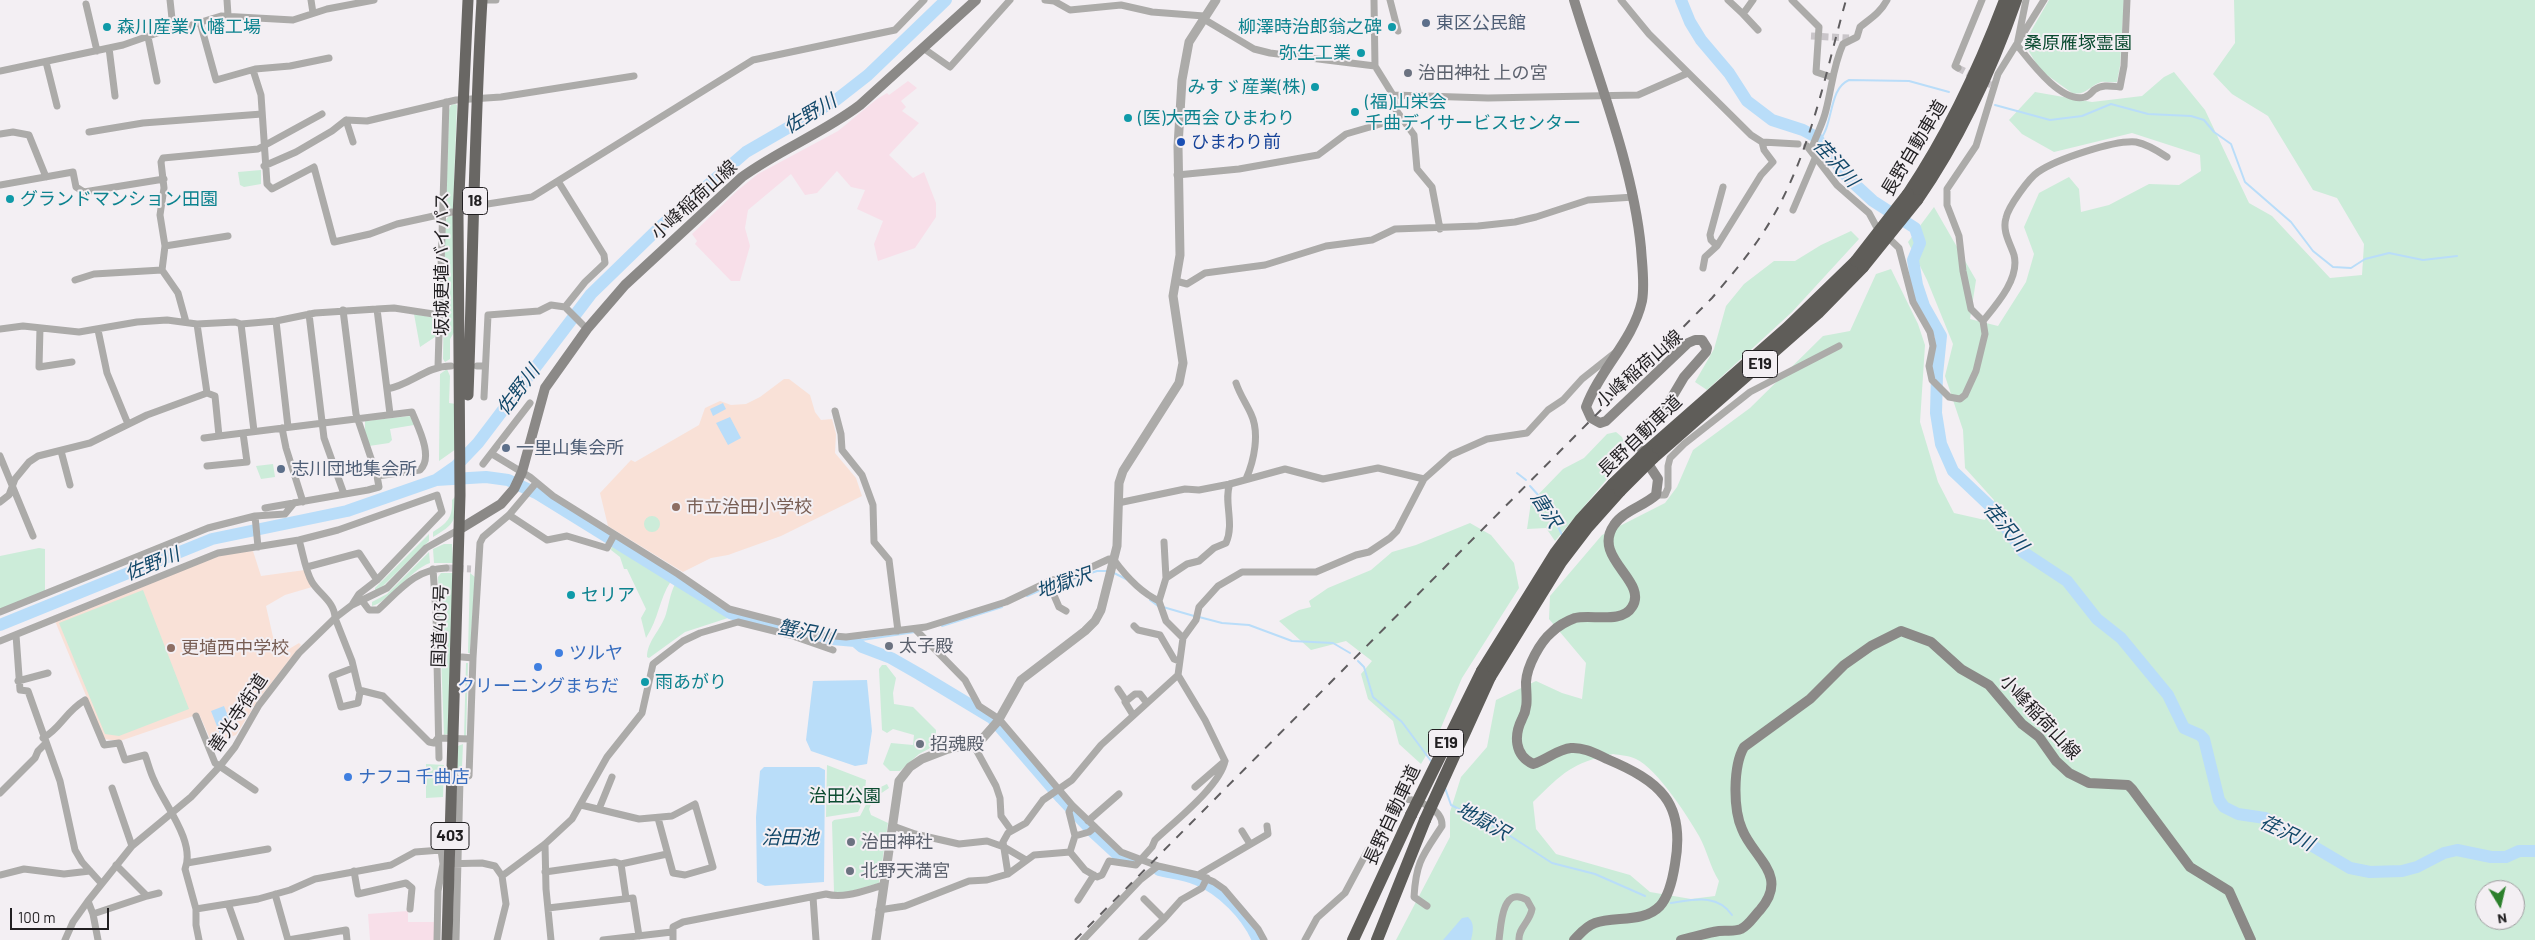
<!DOCTYPE html>
<meta charset="utf-8">
<style>
body{margin:0}
#map{position:relative;width:2535px;height:940px;overflow:hidden;background:#f3eff3;font-family:Barlow,sans-serif}
canvas{display:block}
.north{position:absolute;left:2475px;top:880px;width:50px;height:50px;box-sizing:border-box;background:#f3eff3;border:1px solid #9f9c9f;border-radius:50%;rotate:171deg;font-size:14px;font-weight:700;line-height:20px;text-align:center;color:#211f21}
.north::after{content:'';display:block;margin:auto;width:18px;height:22px;background:#2c802c;clip-path:polygon(50% 0,100% 100%,50% 72%,0 100%)}
.scale{position:absolute;left:10px;top:908px;width:99px;height:22px;box-sizing:border-box;border:2px solid #211f21;border-top:0;padding-left:6px;font-size:15px;line-height:18px;white-space:nowrap;color:#211f21;-webkit-text-stroke:4px #f3eff3;paint-order:stroke}
</style>
<div id="map">
<canvas width="2535" height="940"></canvas>
<div class="north">N</div>
<div class="scale">100 m</div>
</div>
<script>
const c = document.querySelector('canvas').getContext('2d');
c.lineJoin = 'round';
function paint(path, color) {
  c.fillStyle = color;
  c.fill(path, 'evenodd');
}
function strokePath(path, color, width, dash) {
  c.strokeStyle = color;
  c.lineWidth = width;
  c.lineCap = dash ? 'butt' : 'round';
  c.setLineDash(dash || []);
  c.stroke(path);
}
function write(font, color, halo, rows, align = 'center') {
  c.font = font + ' Barlow,"Noto Sans JP",sans-serif';
  c.lineWidth = 4;
  c.setLineDash([]);
  c.textBaseline = 'middle';
  c.strokeStyle = halo;
  c.fillStyle = color;
  for (const [text, x, y, turn = 0] of rows) {
    c.save();
    c.translate(x, y);
    c.rotate((+turn || 0) * Math.PI / 180);
    c.textAlign = isNaN(turn) ? turn : align;
    if (halo) c.strokeText(text, 0, 0);
    c.fillText(text, 0, 0);
    c.restore();
  }
}
const industrial = new Path2D(`
 M908,81L917,88L901,101L906,107L902,111L919,123L889,155L913,178L924,172L936,203V217L915,248L878,261L874,244L883,221L857,209L865,190L851,187L837,171L817,193L805,195L791,174L748,210L745,228L750,246L740,281H731L695,244L697,241L692,234L738,190L758,174L838,131L877,99L887,93L889,95Z
 M408,911V922H435V940H370L368,914Z`);
const education = new Path2D(`
 M784,379H789L810,395L815,412L821,420L832,419L836,434L835,453L856,478L862,496L781,536L728,555L711,558L683,572L608,526L600,493L631,460L635,462L699,425L705,408L720,401L731,405L746,404L760,397Z
 M253,551L261,576L305,570L312,587L285,595L266,606L276,650L284,652L299,643L301,645L258,700L236,735L212,743L199,714L120,741L104,739L55,621L223,554Z`);
const green = new Path2D(`
 M2049,0H2124L2120,66L2117,82C2112,83 2106,81 2101,82C2089,86 2086,96 2072,93L2040,70L2024,43Z
 M2234,0H2535V940H1396L1450,837V812L1461,777L1487,747L1496,700L1536,681L1562,693L1582,699L1586,663L1549,619L1550,596L1602,535L1665,503L1677,487L1693,450L1750,408L1823,336L1850,331L1876,274L1891,269L1918,324L1925,345L1920,422L1938,482L1954,513L1985,520L1994,500L1965,468L1963,430L1945,376L1953,344L1927,280L1908,242L1934,207L1976,280L1970,319L1998,326L2026,282L2034,254L2024,227L2039,193L2069,177L2079,189L2081,212L2109,205L2149,184L2179,185L2201,171L2200,155L2132,133L2054,152L2022,134L2009,120L2035,92L2092,102L2142,96L2164,77L2174,72L2205,110L2249,203L2272,216L2330,278L2362,275L2364,244L2337,198L2313,190L2268,116L2232,94L2213,74L2235,43ZM1613,754C1620,755 1630,756 1636,759C1657,769 1687,815 1699,836C1707,850 1710,867 1719,881L1715,896L1691,899L1650,892L1630,875L1556,854L1536,829L1533,802C1563,773 1571,763 1613,754ZM2485,890H2515V920H2485Z
 M455,104L457,105L453,209L449,210L446,205L449,110L451,105Z
 M261,170V184L244,187L240,185L238,172Z
 M449,216H453L455,331L450,339V359L445,362L443,359L445,221Z
 M1851,231L1859,239L1792,312L1707,390L1695,382L1714,349L1726,306L1744,284L1774,261H1795L1821,245Z
 M414,314L436,318L435,337L420,347Z
 M447,369L450,376L449,403L456,404V449L439,461L440,374Z
 M410,416L414,425L390,429L392,440L389,443L369,446L365,432V421Z
 M1616,432L1622,437L1628,454L1555,541L1546,528L1527,529L1531,502L1563,469L1584,458L1607,434Z
 M273,464L275,477L261,479L256,466Z
 M456,496C456,521 455,524 433,537V532C447,523 453,518 452,500Z
 M644 524a8 8 0 1 1 16 0a8 8 0 1 1-16 0Z
 M1470,523L1491,535L1514,563L1519,588L1462,678L1437,737L1421,764L1399,744L1393,721L1368,699L1361,674L1372,661L1346,641L1311,650L1279,621L1299,610L1311,607L1309,601L1328,588L1371,570L1392,552L1416,545Z
 M429,534V541L384,585L375,591V588Z
 M444,544H452L453,563H434L433,549Z
 M612,544L671,581C659,599 659,618 646,638L641,618L646,609L627,569H624L620,557L611,550Z
 M39,548L45,549V591L0,609V556Z
 M429,552L430,563C410,570 388,603 372,606V602L387,594Z
 M441,573H453L448,734L444,735L438,577Z
 M470,573L475,577L470,653H468Z
 M675,584L731,617L685,632L649,658L647,657C647,641 661,630 666,614C669,604 670,594 675,584Z
 M143,590L189,709L119,736L105,734L59,623Z
 M466,663H468L466,736L464,737Z
 M882,665H886L896,678L893,693L894,704L913,707L936,730V745L919,754L900,771H890L883,764L891,743L913,745L914,735L893,729L887,733L882,730L879,669Z
 M463,744L462,767L457,772L458,746Z
 M426,764L444,765L443,797L426,798Z
 M827,765L866,780C865,792 863,802 858,812L826,817Z
 M887,784L889,788L874,798L869,809L871,815L888,823L879,883L848,892H834L832,822L834,820L860,816C867,803 872,790 887,784Z`);
const water = new Path2D(`
 M723,403L726,409L713,416L710,409Z
 M730,417L741,438L728,445L716,423Z
 M867,680L872,731L867,764L855,766L811,751L806,740L813,681Z
 M224,706L233,729L220,734L211,711Z
 M764,767H819L825,770L824,882L765,886L757,882L756,817L760,771Z
 M1468,917C1475,923 1473,932 1471,940H1443L1462,918Z`);
const stream = new Path2D(`
 M1995,105L2050,120L2082,116L2111,104L2148,114L2191,116L2204,120L2214,132L2231,144L2245,182L2291,222L2313,251L2333,267L2351,268L2365,259L2389,253L2423,260L2457,256
 M1819,141C1834,125 1828,89 1849,80L1909,81L1949,92
 M1517,473L1526,480
 M1530,486L1549,507L1562,535
 M1114,573L1128,580
 M1071,580L1097,571H1107
 M1027,596L1055,584
 M1150,600L1158,606
 M1163,607L1194,616
 M1199,617L1222,623L1249,625L1292,641L1333,643L1350,653
 M942,626L1002,607
 M855,641L915,632
 M1358,661L1364,667L1373,697L1402,722L1431,761
 M1445,788L1451,805L1501,830L1552,863L1595,874L1645,896
 M1671,903C1693,900 1717,893 1732,915`);
const river = new Path2D(`
 M1681,0L1690,22L1701,40L1729,73L1747,101L1772,120L1803,130L1816,137L1848,178L1873,201L1915,228L1920,243L1913,260L1917,285L1924,306L1941,336L1937,375L1936,413L1941,444L1953,471L1992,508L2023,552L2067,581L2097,619L2121,638L2168,695L2184,728L2200,735L2204,739L2219,800L2224,807L2238,814L2265,818L2350,868L2370,872L2402,871L2417,867L2444,853L2457,850L2491,857H2506L2519,851H2535
 M436,480L486,477L508,480L536,493L730,613L810,637L855,641L862,647L891,658L919,674L992,718L1061,798L1093,832L1118,855L1132,860
 M0,625L212,539L347,511L436,480L456,466L478,443L591,294L662,225L746,152L836,100L868,75L946,0
 M1159,870C1171,873 1185,874 1196,879C1222,889 1247,915 1258,940`);
const minorTunnel = new Path2D(`
 M1811,36L1849,38
 M1958,68L1991,85
 M446,568L471,569`);
const minor = new Path2D(`
 M170,0L173,28
 M227,0L228,15
 M311,0L313,13
 M480,0H496
 M1045,0L1054,1L1070,10L1121,5L1152,12L1204,16
 M1374,0L1375,66L1393,95L1396,110L1414,135L1417,169L1432,187L1440,229
 M1390,0L1398,31
 M1621,0L1649,34L1751,135L1762,142L1798,144
 M1728,0L1743,14L1753,0
 M1792,0L1819,27L1816,72L1831,77
 M2026,0L2017,45C2030,61 2061,104 2085,97C2089,96 2091,93 2094,90C2102,84 2111,86 2120,87L2124,66L2127,0
 M86,4L97,51
 M1743,14L1758,30
 M1202,18L1254,49L1270,53L1375,66
 M200,22L216,80L255,69L290,66L329,58
 M148,37L157,81
 M109,48L115,96
 M923,48L950,67L1010,0
 M46,62L57,106
 M1958,68L1955,66L1982,0
 M253,70L261,95L267,184L272,189L314,167L334,242L370,234L397,224L452,212
 M0,71L123,45L180,25L188,26L221,16L293,20L327,9L374,0
 M1393,95L1488,98L1638,95L1688,73
 M346,120L353,142
 M89,132L143,123L262,114
 M0,134L13,132L29,135L46,177
 M1807,146L1837,185L1869,213L1876,226L1899,248L1913,302L1930,332L1933,346L1929,366L1932,380L1949,397L1960,399L1965,395L1976,371L1985,334L1983,321L1971,309L1963,271L1959,236L1947,205V189L1976,146L1998,74L2044,0
 M1811,151C1815,137 1823,124 1826,110C1832,87 1833,66 1843,44L1857,37L1860,27C1871,18 1880,13 1887,0
 M264,166L296,152L332,131L346,120L367,121L456,100L501,97L634,76
 M1177,175L1239,169L1318,155L1346,134L1401,118
 M558,181L604,255L605,263L585,282L565,307
 M0,185L73,172L76,187L84,192L164,179
 M481,205L532,197L753,60L895,30L924,0
 M1793,210L1816,156
 M165,246L228,236
 M1717,246L1761,175L1773,162L1764,150L1762,142
 M1703,268L1705,257L1717,246L1711,240L1710,235L1723,187
 M75,280L94,274L162,270
 M1176,281L1187,284L1205,273L1265,265L1326,246L1372,240L1395,229L1478,226L1515,222L1536,217L1588,200L1634,197
 M565,307L587,329
 M377,309L390,414
 M343,310L356,414L377,476
 M309,314L324,438L344,494
 M276,321L288,427
 M1983,321C1997,304 2020,278 2014,255C2010,243 2002,231 2006,218C2008,207 2029,178 2038,172C2057,159 2114,140 2136,142C2147,144 2158,151 2167,157
 M186,322L178,293L162,270L165,246L160,215L164,188L161,162L163,158L258,149L322,114
 M197,324L207,393
 M241,324L254,431
 M40,328L39,367L72,362
 M0,329L23,326L79,332L137,322L167,320L197,324L235,322L241,324L276,321L315,313L377,309L394,308L440,315
 M98,330L107,373L128,424
 M477,366H485
 M438,367L446,102
 M1236,383C1240,395 1246,403 1251,414C1260,433 1254,461 1246,479
 M387,389C411,385 426,366 451,366
 M484,397L488,315L539,311L551,305L565,307
 M835,411L841,434L842,450L862,475L873,505L874,542L889,560L898,631
 M282,428L286,448L303,502
 M204,438L219,436
 M61,451L70,485
 M492,454L530,477L553,496L678,574L729,609L779,622L811,634L846,637L926,627L1006,602L1052,580L1068,578L1109,559L1114,560C1125,575 1142,593 1159,601L1166,621L1183,638L1178,675L1205,720L1225,761C1220,786 1174,822 1155,840L1152,847L1136,865L1109,861L1102,875L1097,877L1085,870L1070,852L1034,855L1008,874L987,880L969,881L905,906L879,910
 M0,456L33,536
 M483,464L530,403
 M207,466L247,462L243,433
 M1656,495H1665L1668,488V466L1670,458L1684,444L1750,392L1839,346
 M0,502L9,495L15,479L29,462L38,456L90,443L147,415L207,393L215,396L219,436L412,412C418,427 434,457 420,470L377,476L379,487L368,490L265,508
 M1118,503L1185,489L1199,490L1230,484L1285,469L1323,479L1378,468L1424,479
 M509,515L547,540L567,536L607,548L614,535
 M255,516L258,547
 M299,540C303,553 305,570 312,582C319,594 335,602 335,618L352,661L359,690L383,696L429,742L434,743L438,738
 M1164,542L1166,578
 M307,567L359,553L377,580
 M433,569L436,613L439,758
 M1056,580L1057,587L1053,593L1059,607L1066,611
 M1159,601L1166,578L1187,564L1199,561L1214,548L1226,543C1235,523 1223,500 1230,484
 M363,602L369,610H378C399,591 415,569 446,568
 M0,612L208,528L255,516L285,514L294,503
 M1134,626L1138,630L1160,635L1174,659L1179,661
 M915,629L965,680L979,706L999,719L1072,805L1121,852L1158,866L1198,875L1214,882L1224,889L1258,929L1264,940
 M16,635L20,690L28,691L60,781L75,850L82,862L101,883
 M1183,638L1196,620L1199,607L1218,586L1242,572H1316L1356,555L1369,552L1390,538L1397,531L1424,479L1451,455L1487,439L1527,433L1548,410L1563,400L1582,379L1616,352
 M0,641L218,553L299,540L338,530L437,495L442,512L377,580L359,594L352,605
 M462,657L473,658
 M353,668L332,676L341,707L358,703L360,692
 M18,681L48,673
 M1118,689L1126,701
 M1133,715L1125,702L1135,694H1140L1147,703
 M196,716L215,763L255,790
 M43,738C61,728 65,712 85,700L104,745L119,743L125,760L145,755C148,763 150,772 154,780C164,804 196,842 185,869L196,909V925L199,940
 M438,738L470,739
 M973,744L996,786L1000,798L1001,816L1011,830
 M452,781L469,776L473,658L480,543L483,537L509,515L536,483
 M1195,787L1225,761
 M112,788L132,846
 M0,793L35,758L38,751L45,744
 M581,805L639,819L672,816L695,804L713,867L685,875L673,873L658,818
 M599,809L612,777
 M1088,821L1119,794
 M893,826L915,834L959,844L987,841L1004,847L1026,860
 M1242,831L1250,844
 M1075,836L1089,832L1095,827
 M545,844L546,889L551,940
 M1070,852L1075,836L1069,812L1072,805
 M187,863L268,849
 M621,864L667,854
 M354,871L358,894L406,883L412,888L410,909
 M545,872L615,862L621,864L626,898
 M1008,874L1003,842L1008,833L1026,823L1043,800L1072,780L1101,745L1178,675
 M0,875L24,869L64,874L90,871
 M1198,875L1268,834L1267,826
 M275,894L288,940
 M147,896L159,893
 M813,897L816,940
 M1078,900L1094,875
 M88,901L93,914L98,940
 M229,906L241,940
 M548,908L633,898L639,936
 M196,909L258,899L290,890L315,879L391,865L415,852L441,850L443,864L482,863L495,866L502,876
 M93,914L147,896L116,865
 M1164,919L1181,900L1202,888L1207,878
 M65,940L73,922L88,901L132,846L191,797L220,766L235,747L259,705L299,653L335,618L352,605L387,588L426,548L460,529
 M288,940L346,930L347,940
 M437,940L438,891L443,864
 M456,940L460,780
 M497,940L506,904L502,876L545,844L572,819L607,757L642,713L653,664L683,641L700,633L738,622L790,635L833,650
 M603,940L672,932
 M673,940V927L683,922L826,894C845,899 865,890 884,885
 M1083,940L1140,880L1158,866
 M1142,940L1164,919L1144,899
 M1305,940L1317,918L1345,893L1368,850C1387,841 1383,806 1404,799C1419,800 1443,809 1442,826C1423,855 1416,861 1414,897L1427,906
 M1499,940C1501,925 1502,885 1527,900L1532,909C1530,922 1518,928 1519,940`);
const tertiary = new Path2D(`
 M876,940L899,781L910,767L922,759L948,749L973,744L983,738L998,721L1021,680L1085,631L1095,621L1101,610L1117,546L1119,483L1123,471L1179,383L1183,363L1173,296L1180,255L1178,146L1182,80L1189,42L1216,0`);
const secondary = new Path2D(`
 M460,529L501,504L514,489L522,472L545,388L587,329L625,285L742,177C779,150 823,133 860,105L976,0
 M1574,940C1580,934 1586,926 1595,923C1615,916 1644,923 1660,906C1669,896 1673,877 1675,864C1686,802 1659,781 1607,759C1596,754 1584,747 1571,748C1558,749 1546,760 1533,764C1514,755 1514,735 1522,719C1529,706 1526,695 1526,682C1527,666 1540,642 1552,632C1558,626 1567,621 1575,618C1591,614 1622,624 1632,607C1649,581 1591,558 1614,525C1623,511 1644,506 1656,495L1658,479L1639,450L1638,433L1665,409L1684,377L1706,352L1707,348L1702,340H1695L1688,343L1606,421L1600,423L1591,418L1586,407C1600,369 1633,341 1642,301C1645,284 1642,265 1641,248C1633,166 1598,79 1574,0
 M1681,940C1694,937 1706,933 1719,931C1726,930 1734,932 1741,929C1749,925 1754,916 1760,910C1790,875 1753,858 1742,829C1733,809 1733,766 1744,747L1810,699L1844,665L1871,646L1901,631L1931,642L1961,669L1989,685L2022,724L2039,737L2056,761L2069,773L2089,783L2128,785L2132,789L2190,867L2229,891L2251,940`);
const trunk = new Path2D(`
 M468,395C473,263 474,132 482,0
 M447,940L460,495L458,216L468,0`);
const motorway = new Path2D(`
 M1908,194C1949,133 1979,69 2005,0
 M1917,200C1960,138 1991,71 2016,0
 M1647,451L1787,328L1856,261
 M1653,458L1818,313L1863,267
 M1482,671L1556,552L1580,520L1613,484
 M1490,677L1561,562L1587,528L1620,491
 M1353,940L1411,815
 M1377,940L1425,820`);
const rail = new Path2D(`
 M1075,940L1712,298C1735,271 1758,244 1775,213C1812,147 1826,71 1846,0`);
const motorwayBridge = new Path2D(`
 M1856,261L1908,194
 M1863,267L1917,200
 M1613,484L1647,451
 M1620,491L1653,458
 M1411,815L1482,671
 M1425,820L1490,677`);
const markers = [
 [1426,23,5,"#5c6f8a"],
 [107,27,5,"#0f9aa8"],
 [1392,27,5,"#0f9aa8"],
 [1361,53,5,"#0f9aa8"],
 [1408,73,5,"#6b7280"],
 [1315,87,5,"#0f9aa8"],
 [1355,112,5,"#0f9aa8"],
 [1128,118,5,"#0f9aa8"],
 [1181,142,5,"#1a4fb4"],
 [10,199,5,"#0f9aa8"],
 [506,448,5,"#5c6f8a"],
 [281,469,5,"#5c6f8a"],
 [676,507,5,"#8d6e63"],
 [571,595,5,"#0f9aa8"],
 [889,646,5,"#6b7280"],
 [171,648,5,"#8d6e63"],
 [559,653,5,"#3f7fe0"],
 [538,667,5,"#3f7fe0"],
 [645,682,5,"#0f9aa8"],
 [920,744,5,"#6b7280"],
 [348,777,5,"#3f7fe0"],
 [851,842,5,"#6b7280"],
 [850,871,5,"#6b7280"]
];
const shields = [
 [475,201,25],
 [1760,364,35],
 [1446,743,35],
 [450,836,38]
];
const shieldNames = [
 ["18",475,201],
 ["E19",1760,364],
 ["E19",1446,743],
 ["403",450,836]
];
const serviceNames = [
 ["東区公民館",1436,23],
 ["一里山集会所",516,448],
 ["志川団地集会所",291,469]
];
const cultureNames = [
 ["森川産業八幡工場",117,27],
 ["柳澤時治郎翁之碑",1382,27,"right"],
 ["弥生工業",1351,53,"right"],
 ["みすゞ産業(株)",1305,87,"right"],
 ["(福)山栄会",1365,102],
 ["千曲デイサービスセンター",1365,123],
 ["(医)大西会 ひまわり",1138,118],
 ["グランドマンション田園",20,199],
 ["セリア",581,595],
 ["雨あがり",655,682]
];
const parkNames = [
 ["桑原雁塚霊園",2078,43],
 ["治田公園",845,796]
];
const worshipNames = [
 ["治田神社 上の宮",1418,73],
 ["太子殿",899,646],
 ["招魂殿",930,744],
 ["治田神社",861,842],
 ["北野天満宮",860,871]
];
const transitNames = [
 ["ひまわり前",1191,142]
];
const streetNames = [
 ["長野自動車道",1914,148,-59],
 ["小峰稲荷山線",694,200,-42],
 ["坂城更埴バイパス",442,264,-90],
 ["小峰稲荷山線",1639,369,-41],
 ["長野自動車道",1640,436,-44],
 ["国道403号",440,626,-88],
 ["善光寺街道",238,713,-56],
 ["小峰稲荷山線",2040,717,47],
 ["長野自動車道",1392,815,-65]
];
const educationNames = [
 ["市立治田小学校",686,507],
 ["更埴西中学校",181,648]
];
const shopNames = [
 ["ツルヤ",569,653],
 ["クリーニングまちだ",538,686,"center"],
 ["ナフコ 千曲店",358,777]
];
const waterNames = [
 ["佐野川",810,114,-31],
 ["荏沢川",1836,163,48],
 ["佐野川",518,390,-53],
 ["唐沢",1546,510,58],
 ["荏沢川",2006,527,50],
 ["佐野川",152,564,-22],
 ["地獄沢",1064,583,-19],
 ["蟹沢川",806,632,11],
 ["地獄沢",1483,821,29],
 ["荏沢川",2287,833,26],
 ["治田池",790,838]
];
paint(industrial, '#f8dfe9');
paint(education, '#f9e1d7');
paint(green, '#ccecd9');
paint(water, '#b9ddf9');
strokePath(stream, '#b9ddf9', 2);
strokePath(river, '#b9ddf9', 12);
strokePath(minorTunnel, '#c9c5c9', 7, [7, 3.5]);
strokePath(minor, '#acaba9', 7);
strokePath(tertiary, '#acaba9', 9);
strokePath(secondary, '#8b8987', 10);
strokePath(trunk, '#696764', 11);
strokePath(motorway, '#5f5d59', 12);
strokePath(rail, '#5f5d5f', 2, [9, 9]);
strokePath(motorwayBridge, '#5f5d59', 12);
for (const [x, y, r, color] of markers) {
  const dot = new Path2D();
  dot.arc(x, y, r, 0, 2 * Math.PI);
  c.fillStyle = color;
  c.fill(dot);
  strokePath(dot, '#f3eff3', 2);
}
for (const [x, y, w] of shields) {
  const box = new Path2D();
  box.roundRect(x - w / 2, y - 13.5, w, 27, 4);
  c.fillStyle = '#f3eff3';
  c.fill(box);
  strokePath(box, '#211f21', 1);
}
write('bold 16px', '#211f21', null, shieldNames);
write('18px', '#4e5e75', '#f3eff3', serviceNames, 'left');
write('18px', '#0d838f', '#f3eff3', cultureNames, 'left');
write('18px', '#0b4b30', '#f3eff3', parkNames);
write('18px', '#5b616d', '#f3eff3', worshipNames, 'left');
write('18px', '#164399', '#f3eff3', transitNames, 'left');
write('18px', '#211f21', '#f3eff3', streetNames);
write('18px', '#785e54', '#f3eff3', educationNames, 'left');
write('18px', '#366cbe', '#f3eff3', shopNames, 'left');
write('italic 19px', '#124869', '#f3eff3', waterNames);
</script>
